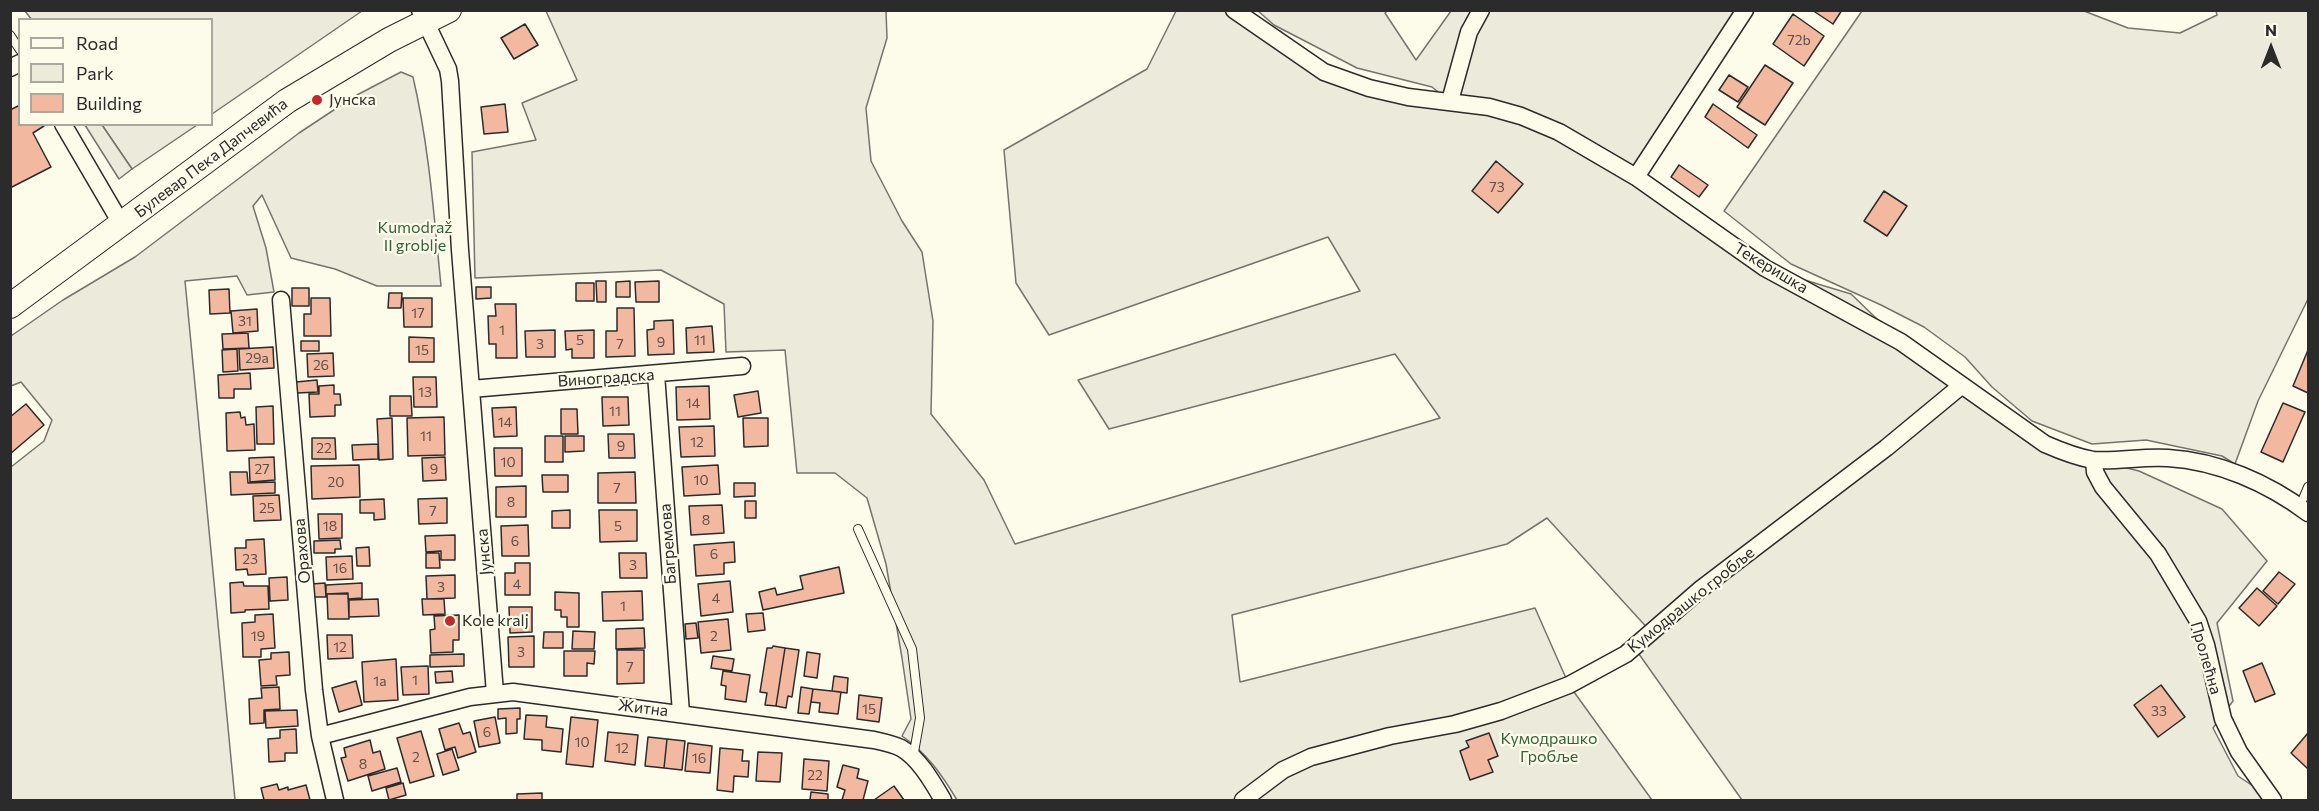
<!DOCTYPE html>
<meta charset="utf-8">
<style>
body{margin:0}
#map{position:relative;width:2319px;height:811px;overflow:hidden;background:#fdfbea;font-family:Commissioner,sans-serif}
canvas{display:block}
.frame{position:absolute;inset:0;border:12px solid #2b2b2b;pointer-events:none}
.legend{position:absolute;left:18px;top:18px;width:195px;height:108px;box-sizing:border-box;background:#fdfbea;border:2px solid #a9a89e;margin:0;padding:8px 10px;list-style:none;font-size:18px;color:#2b2b2b}
.legend li{display:flex;align-items:center;gap:12px;height:30px}
.legend b{width:30px;border:2px solid #a9a89e}
.north{position:absolute;left:2241px;top:18px;width:60px;height:60px;-webkit-text-stroke:4px #fdfbea;paint-order:stroke;rotate:0deg;font-size:16px;font-weight:700;line-height:24px;text-align:center;color:#2b2b2b}
.north::after{content:'';display:block;margin:auto;width:21px;height:27px;background:#2b2b2b;clip-path:polygon(50% 0,100% 100%,50% 72%,0 100%)}
</style>
<div id="map">
<canvas width="2319" height="811"></canvas>
<div class="frame"></div>
<ul class="legend">
<li><b style="height:8px;background:#fdfbea"></b>Road</li>
<li><b style="height:16px;background:#ecebdb"></b>Park</li>
<li><b style="height:16px;background:#f2b8a0"></b>Building</li>
</ul>
<div class="north">N</div>
</div>
<script>
const c = document.querySelector('canvas').getContext('2d');
c.lineJoin = 'round';
function paint(path, color) {
  c.fillStyle = color;
  c.fill(path, 'evenodd');
}
function strokePath(path, color, width, dash) {
  c.strokeStyle = color;
  c.lineWidth = width;
  c.lineCap = dash ? 'butt' : 'round';
  c.setLineDash(dash || []);
  c.stroke(path);
}
function write(font, color, halo, rows, align = 'center') {
  c.font = font + ' Commissioner,sans-serif';
  c.lineWidth = 4.5;
  c.setLineDash([]);
  c.textBaseline = 'middle';
  c.strokeStyle = halo;
  c.fillStyle = color;
  for (const [text, x, y, turn = 0] of rows) {
    c.save();
    c.translate(x, y);
    c.rotate((+turn || 0) * Math.PI / 180);
    c.textAlign = isNaN(turn) ? turn : align;
    if (halo) c.strokeText(text, 0, 0);
    c.fillText(text, 0, 0);
    c.restore();
  }
}
const green = new Path2D(`
 M25,11H362L212,114V20H32Z
 M546,11H886L887,38L866,108L871,161L902,221L922,252L933,321L931,414L984,480L1015,544L1440,418L1395,354L1109,429L1078,380L1360,291L1328,237L1049,335L1016,283L1004,150L1147,69L1176,11H1234L1324,72L1448,100L1432,87L1357,68L1274,25L1258,11H1387L1385,13L1416,60L1451,11H1745L1636,177L1765,268L1851,294L1901,342L2045,444L2094,460L2139,471L2222,509L2267,561L2217,623L2233,701L2213,728L2238,776L2274,800H1742L1634,647L1651,632L1547,518L1507,544L1232,615L1240,682L1535,608L1569,685L1652,800H957C942,775 927,753 902,736L911,719L902,658L886,564L867,498L835,473H797L785,350L726,352L724,304L661,270L475,278L472,152L536,140L522,103L577,80Z
 M1862,11H2084L2128,28L2180,33L2217,15L2216,11H2308V299L2258,401L2235,464L2222,456L2146,440L2092,444L2032,421L1992,387L1965,357L1924,327L1881,305L1791,264L1724,211Z
 M401,72L413,77C429,146 434,216 441,286H377L335,269L291,258L262,195L253,206L266,248L274,292L247,295L237,276L185,281L235,800H11V467L44,441L52,420L21,382L11,386V336L63,300L135,257L299,133L355,96Z
 M102,125H197L132,169Z`);
const parking = new Path2D(`
 M85,125H102L132,169L119,179Z`);
const building = new Path2D(`
 M1812,10H1842L1833,24Z
 M1793,14L1824,36L1804,66L1773,44Z
 M525,24L538,45L514,59L501,38Z
 M1765,65L1793,83L1765,125L1737,107Z
 M1729,75L1748,87L1738,102L1719,90Z
 M505,104L508,132L484,134L481,107Z
 M1713,104L1757,135L1748,148L1705,117Z
 M20,105V124H43L44,126L33,133L51,167L10,188V110Z
 M1496,161L1523,184L1498,213L1472,191Z
 M1679,165L1708,185L1699,197L1671,177Z
 M1884,191L1907,206L1887,236L1864,221Z
 M596,281H606V302H597Z
 M630,281V297H616V282Z
 M659,281V302H636L635,282Z
 M576,283H594V301H576Z
 M476,287H491V298L476,299Z
 M292,288H309V306H292Z
 M229,289L230,313L210,314L209,290Z
 M389,293H402L401,308H388Z
 M311,298H330L331,336H304V314H311Z
 M403,298H432V327H404Z
 M495,304H516L517,358H496V344H489L488,316H496Z
 M617,308H634L635,356L606,357V331H617Z
 M257,309L258,331L233,333L231,311Z
 M673,320L674,354L648,355L647,330L654,329V321Z
 M712,326L714,352L687,353L686,328Z
 M555,330V357H526L525,331Z
 M594,330V358H572V349L566,350L565,331Z
 M248,333L249,348L223,349L222,334Z
 M409,337L434,338V362H409Z
 M301,341H319V351H301Z
 M273,347L274,368L240,370L239,349Z
 M237,349L238,371L223,372L222,350Z
 M2308,350V393L2293,386Z
 M333,353L334,376L308,377L307,354Z
 M250,373L251,389H234V398H219L218,375Z
 M413,377H436L437,407H414Z
 M317,380L318,392L297,393L296,382Z
 M334,385V394H340L341,405H335V416L310,417L309,394H319V386Z
 M709,386L710,419L677,420L676,387Z
 M758,391L761,413L738,417L734,395Z
 M390,396H411L412,416H390Z
 M602,397H628L629,425L603,426Z
 M2283,403L2305,412L2283,462L2261,452Z
 M26,404L44,425L10,454V417Z
 M273,406L274,444H257L256,407Z
 M516,407L517,436L494,437L492,408Z
 M561,409H577L578,434H561Z
 M240,412L241,418L245,417L246,425L254,424L255,450L227,451L226,413Z
 M444,417L445,455L408,456L407,418Z
 M392,418L393,459L379,460L377,419Z
 M743,418H768V446L744,447Z
 M714,426L715,456L681,457L679,427Z
 M608,434H634L635,458H609Z
 M545,436H563V462H545Z
 M565,436H584V451L565,452Z
 M312,438H335L336,459H312Z
 M378,444V459L353,460L352,445Z
 M494,448H522V476H495Z
 M274,457L275,480L250,482L249,458Z
 M445,457L446,480L423,481L422,458Z
 M359,465L360,497L312,499L311,466Z
 M718,465L720,494L684,496L682,467Z
 M230,472H247L248,483L275,482V493L231,495Z
 M635,472L636,503H598V473Z
 M542,475H568V492H543Z
 M734,483H755V496L734,497Z
 M526,486V517H496V487Z
 M279,495L281,520L254,521L253,496Z
 M447,498V523L419,524L418,499Z
 M384,499L385,519L374,520V513H360V500Z
 M745,501H756V518H745Z
 M722,505L724,533L691,535L689,506Z
 M570,510V528H552V511Z
 M599,510H637V541L600,542Z
 M318,514H342V538L319,539Z
 M528,525L529,556H502L501,526Z
 M455,535V560H441V551L426,552L425,536Z
 M264,539L266,574L248,575L247,569L236,570L235,548H246V540Z
 M340,540L341,549H335V553H314V541Z
 M734,542L735,562L724,563V574L696,576L694,545Z
 M369,547L370,566H357L356,548Z
 M426,553H439L440,568H426Z
 M619,553H646L647,578H620Z
 M352,556L353,579L327,580L326,557Z
 M515,563H530V595H505V573H515Z
 M839,567L844,593L763,610L759,592L775,588L777,595L803,589L800,576Z
 M2279,572L2295,584L2278,604L2263,591Z
 M455,575V598L427,599L426,576Z
 M287,577L288,600L270,601L269,578Z
 M730,581L733,612L701,616L698,584Z
 M243,582L244,586H268L269,609L245,610V612L231,613L230,583Z
 M325,583L326,597H312L311,584Z
 M362,583V598L348,599V593L326,594V585Z
 M2257,588L2277,606L2259,626L2239,608Z
 M642,591L643,620L603,621L602,592Z
 M555,592L579,593V627H567V617H561V610H555Z
 M327,594H348L349,619H328Z
 M378,599L379,616L349,617V600Z
 M422,599H444L445,614L423,615Z
 M509,607H532V632L510,633Z
 M763,613L765,630L748,632L746,614Z
 M273,614L275,648L261,649V657H243L242,623L255,622V615Z
 M459,615V640H453V652L431,653L430,630L435,629L434,616Z
 M728,619L731,650L701,653L698,622Z
 M696,623L698,638L686,639L685,624Z
 M644,628L645,648L616,649V629Z
 M573,631L595,632L594,649H572Z
 M544,632H563V648H543Z
 M327,635H352L353,658L328,659Z
 M534,636V667H509L508,637Z
 M773,646L785,648L776,706L765,705L767,693L760,692L767,648H772Z
 M785,648L799,650L792,697L788,696L786,708L776,706Z
 M617,650H644V683L617,684Z
 M564,651H595L594,664L587,663V676H564Z
 M289,652L290,675L276,676L277,685L261,686L259,660L271,659V653Z
 M807,652L820,654L817,678L804,676Z
 M464,654V666L430,667V655Z
 M713,656L734,659L732,671L711,668Z
 M396,659L398,700L364,702L362,662Z
 M2262,663L2275,694L2255,702L2243,671Z
 M428,666L429,694L403,695L401,667Z
 M452,671L453,682L436,683L435,672Z
 M723,671L750,675L746,702L725,699L726,686L721,685Z
 M834,676L848,678L847,693L832,691Z
 M356,681L362,705L339,712L332,688Z
 M2161,685L2185,717L2158,737L2134,705Z
 M279,687L280,709L264,710V723L250,724L249,699L262,698L261,688Z
 M801,687L813,689L809,714L798,713Z
 M813,689L841,692L838,714L819,712L820,703L811,702Z
 M859,695L882,698L879,722L857,719Z
 M520,708V719H517V733L506,734V718L498,719V709Z
 M297,710L298,726L266,728L265,711Z
 M526,715L547,716L546,727L563,729L561,752L542,750V740L524,739Z
 M495,717L500,743L479,747L474,721Z
 M571,717L598,720L593,767L566,764Z
 M459,723L463,734L470,732L476,752L458,758L455,747L445,750L439,729Z
 M296,729L297,753H285V761L269,762L268,739L280,738V730Z
 M421,731L434,776L410,783L397,738Z
 M608,732L638,735L635,765L605,761Z
 M1489,733L1498,756L1488,760L1493,772L1470,780L1460,751L1469,747L1466,741Z
 M2308,733V769L2291,753Z
 M648,737L667,739L664,768L645,766Z
 M667,739L685,741L682,770L664,768Z
 M370,740L373,753L380,751L385,769L348,781L341,758L346,757L344,748Z
 M688,743L712,746L710,773L685,771Z
 M720,748L743,750L742,761H749L748,777L734,776L733,792L717,790Z
 M452,749L459,770L443,775L437,754Z
 M758,752L782,753L780,782L756,781Z
 M804,759L829,761L827,791L802,789Z
 M843,765L859,769L857,778L868,781L863,800H842L845,790L837,787Z
 M397,768L401,782L372,791L368,776Z
 M403,783L406,795L389,800L386,788Z
 M277,784L279,790L288,787V790L306,785L310,800H264L261,788Z
 M894,786L904,800H874Z
 M811,792L828,794V800H810Z
 M542,793V800H517V794Z`);
const lane = new Path2D(`
 M10,35L20,50
 M2300,506L2308,487
 M858,529L912,649L920,718L913,758`);
const street = new Path2D(`
 M420,10L448,69L450,81L460,250L495,693
 M1234,10L1324,72L1369,88L1408,97L1489,107L1521,116L1559,132L1636,177L1765,268L1901,342L2045,444C2061,451 2076,457 2093,460C2118,462 2143,456 2168,458C2218,461 2268,483 2308,513
 M10,68L20,63
 M1450,101L1469,32L1481,10
 M63,124L122,225
 M1636,177L1745,10
 M281,300L314,690L320,736L335,800
 M656,374L681,713
 M471,389L742,366
 M2094,460L2095,472L2103,487L2158,554L2198,621L2206,645L2223,719L2239,752L2273,800
 M320,736L470,697L513,692L874,740C883,742 893,744 901,748C919,758 933,783 943,800
 M1243,800L1283,770L1311,757L1390,736L1455,724L1501,711L1569,685L1626,654L1702,588L1886,448L1961,386`);
const secondary = new Path2D(`
 M10,306L287,101L389,40L449,10`);
const markers = [
 [317,100,6,"#c62828"],
 [450,621,6,"#c62828"]
];
const numberNames = [
 ["72b",1799,40],
 ["73",1497,187],
 ["17",418,313],
 ["31",245,321],
 ["1",502,330],
 ["5",580,340],
 ["11",700,340],
 ["9",661,342],
 ["3",540,344],
 ["7",620,344],
 ["15",422,350],
 ["29a",257,358],
 ["26",321,365],
 ["13",425,392],
 ["14",693,403],
 ["11",615,411],
 ["14",505,422],
 ["11",426,436],
 ["12",697,442],
 ["9",621,446],
 ["22",324,448],
 ["10",508,462],
 ["27",262,469],
 ["9",434,469],
 ["10",701,480],
 ["20",336,482],
 ["7",617,488],
 ["8",511,502],
 ["25",267,508],
 ["7",433,511],
 ["8",706,520],
 ["18",330,526],
 ["5",618,526],
 ["6",515,541],
 ["6",714,554],
 ["23",250,559],
 ["3",633,565],
 ["16",340,568],
 ["4",517,584],
 ["3",441,587],
 ["4",716,598],
 ["1",623,606],
 ["19",258,636],
 ["2",714,636],
 ["12",340,647],
 ["3",521,652],
 ["7",630,667],
 ["1",415,680],
 ["1a",380,681],
 ["15",869,709],
 ["33",2159,711],
 ["6",487,732],
 ["10",582,742],
 ["12",622,748],
 ["2",416,757],
 ["16",699,758],
 ["8",363,764],
 ["22",815,775]
];
const poiNames = [
 ["Јунска",329,100],
 ["Kole kralj",462,621]
];
const streetNames = [
 ["Булевар Пека Дапчевића",211,158,-37],
 ["Текеришка",1771,268,31],
 ["Виноградска",606,378,-4],
 ["Багремова",668,544,-94],
 ["Орахова",302,551,-95],
 ["Јунска",484,552,-95],
 ["Кумодрашко гробље",1691,600,-39],
 ["Пролећна",2206,658,74],
 ["Житна",643,708,7]
];
const parkNames = [
 ["Kumodraž",415,228],
 ["II groblje",415,246],
 ["Кумодрашко",1549,739],
 ["Гробље",1549,757]
];
paint(green, '#ecebdb');
strokePath(green, '#74746e', 1.5);
paint(parking, '#eceadb');
strokePath(parking, '#74746e', 1.5);
paint(building, '#f2b8a0');
strokePath(building, '#2b2b2b', 1.5);
strokePath(lane, '#2b2b2b', 10);
strokePath(street, '#2b2b2b', 19);
strokePath(secondary, '#2b2b2b', 26);
strokePath(lane, '#fdfbea', 8);
strokePath(street, '#fdfbea', 16);
strokePath(secondary, '#fdfbea', 24);
for (const [x, y, r, color] of markers) {
  const dot = new Path2D();
  dot.arc(x, y, r, 0, 2 * Math.PI);
  c.fillStyle = color;
  c.fill(dot);
  strokePath(dot, '#fdfbea', 2);
}
write('14px', '#5d4e48', null, numberNames);
write('16px', '#2b2b2b', '#fdfbea', poiNames, 'left');
write('16px', '#2b2b2b', '#fdfbea', streetNames);
write('16px', '#34623c', '#fdfbea', parkNames);
</script>
